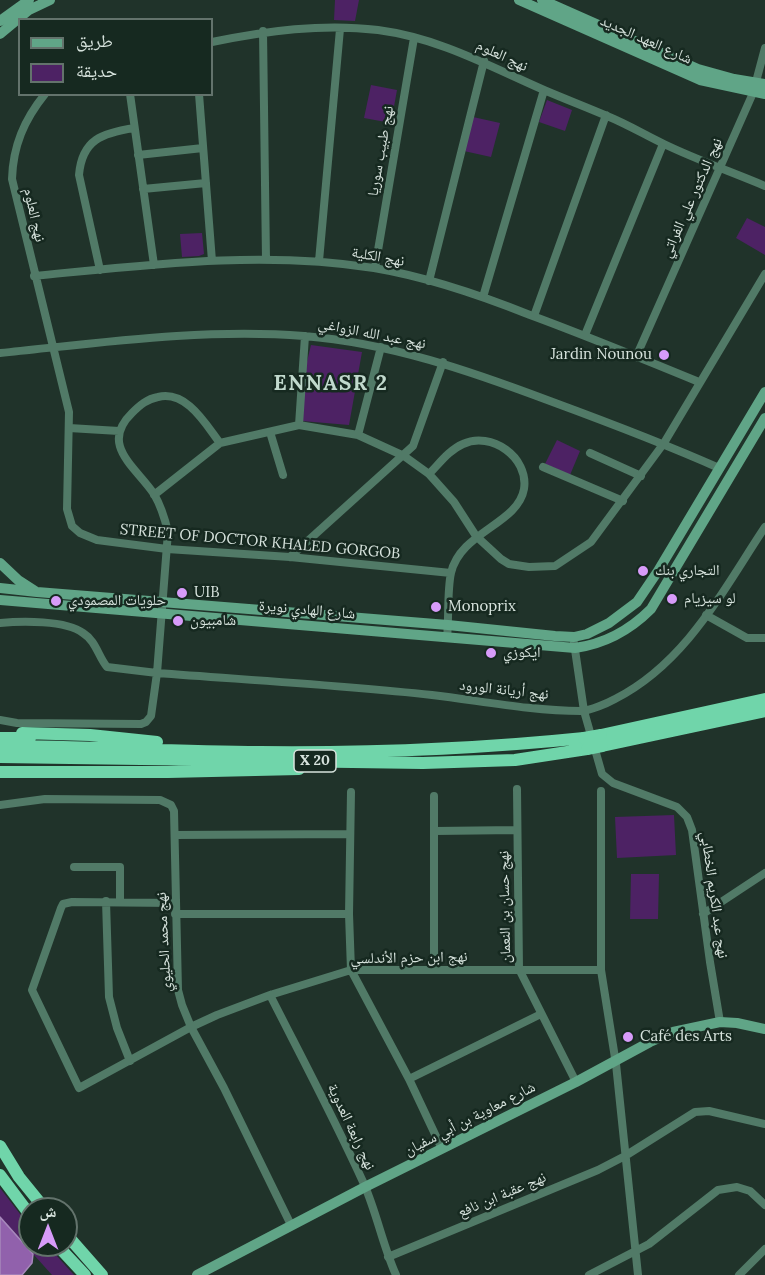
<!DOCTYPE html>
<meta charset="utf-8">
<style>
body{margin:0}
#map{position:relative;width:765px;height:1275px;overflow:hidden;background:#20332a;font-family:Lora,"Noto Naskh Arabic",serif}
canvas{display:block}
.legend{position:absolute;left:18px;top:18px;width:195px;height:78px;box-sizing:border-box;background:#162920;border:2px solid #63736c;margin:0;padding:8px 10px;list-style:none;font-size:18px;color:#d7e3dd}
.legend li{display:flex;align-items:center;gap:12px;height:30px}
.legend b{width:30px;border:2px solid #63736c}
.north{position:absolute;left:18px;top:1197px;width:60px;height:60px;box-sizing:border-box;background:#162920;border:2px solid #63736c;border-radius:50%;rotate:0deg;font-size:16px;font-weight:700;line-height:24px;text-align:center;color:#d7e3dd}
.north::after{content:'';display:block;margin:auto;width:21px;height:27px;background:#d79bf9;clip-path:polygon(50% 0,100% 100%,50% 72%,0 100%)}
</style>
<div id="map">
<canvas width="765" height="1275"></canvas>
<ul class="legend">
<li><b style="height:8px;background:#60a587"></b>طريق</li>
<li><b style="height:16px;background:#4d2264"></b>حديقة</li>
</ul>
<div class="north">ش</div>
</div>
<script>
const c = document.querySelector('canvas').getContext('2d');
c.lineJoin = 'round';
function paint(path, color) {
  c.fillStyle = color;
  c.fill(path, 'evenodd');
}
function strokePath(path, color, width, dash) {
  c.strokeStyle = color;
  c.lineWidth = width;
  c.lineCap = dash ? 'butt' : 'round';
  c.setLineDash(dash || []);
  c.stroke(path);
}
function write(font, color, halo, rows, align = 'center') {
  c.font = font + ' Lora,"Noto Naskh Arabic",serif';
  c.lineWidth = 5;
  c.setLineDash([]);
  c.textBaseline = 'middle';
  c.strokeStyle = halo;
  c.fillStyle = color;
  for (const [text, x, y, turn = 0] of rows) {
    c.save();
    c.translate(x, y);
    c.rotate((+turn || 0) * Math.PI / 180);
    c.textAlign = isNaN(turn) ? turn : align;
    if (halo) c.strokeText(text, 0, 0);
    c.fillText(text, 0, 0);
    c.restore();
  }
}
const green = new Path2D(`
 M335,0H359L355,21L334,20Z
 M371,85L397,90L391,123L364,118Z
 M547,100L572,110L565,131L539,122Z
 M473,117L500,123L491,157L464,151Z
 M747,218L765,227V255L736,238Z
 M202,233L204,254L199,256L182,257L180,234Z
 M311,345L362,352L349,425L302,421L305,370Z
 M557,440L580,451L570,475L545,464Z
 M674,815L676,855L617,858L615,817Z
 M631,874H659L658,919H630Z
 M0,1188L30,1227V1245H47L74,1275H52L0,1217Z`);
const water = new Path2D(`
 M0,1217L33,1254L32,1263L22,1275H0Z`);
const minor = new Path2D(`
 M263,31L266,260
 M212,42C266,31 323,23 378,30C439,38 489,66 544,90C565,99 586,107 607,116C627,124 645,135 664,144C697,160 732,172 765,186
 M45,94C24,120 13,146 12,179L69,412L67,509L72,526L80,533L97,540L167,549L290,557L451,573
 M130,94L154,265
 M199,94L212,261
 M138,155L203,148
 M143,189L206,183
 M319,261L340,29
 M375,268L414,38
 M100,270L79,175C82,139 103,133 134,128
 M34,276C146,265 262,250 374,268C428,277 480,295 530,315C587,336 643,359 699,382
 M429,281L484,61
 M483,297L544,90
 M534,316L606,115
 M585,335L663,144
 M0,353C99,343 204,328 304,336C390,343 470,371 550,401C607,422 663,443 719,468
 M636,357L753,93L765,48
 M299,425L305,336
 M69,428L119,431
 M270,432L283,475
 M358,435L381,347
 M220,443C206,425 187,390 158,397C147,399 140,405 132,413C99,445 136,467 154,494C161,506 165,519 168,532L157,673C249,680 341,685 432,695C482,701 531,711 581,711C591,710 606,704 615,699C686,663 723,590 765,527
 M590,453L641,476
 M543,467L623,501
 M429,474C439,464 449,450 463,444C491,431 529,457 524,489C518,524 460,532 451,573C447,591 449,619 447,638
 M154,495L220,443L299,425L358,435L404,456L429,474L454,502L476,536L501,559L509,564L529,567L555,566L591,542L664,443L765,274
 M290,557L413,446L443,362
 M706,615L747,638H765
 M0,623C21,621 66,620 83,633C96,641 98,656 107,667L157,673L151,716L146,722L141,724L17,723L0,720
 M574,643L584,711L602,774L613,783L677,807L687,817L692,830L710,962L720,1022
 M517,789L519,969L576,1082
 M601,791V970L616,1064L638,1275
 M351,792L349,914L351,970L409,1079L442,1149
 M434,796V970
 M0,805L45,799L160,800L171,805L174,811L178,990L182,1005L191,1027L224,1088L291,1225
 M435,831L517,830
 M175,835L350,834
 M74,867H120V901
 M106,901L109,997L117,1028L130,1061
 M175,903L72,902L63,904L61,908L32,990L79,1088L191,1027L217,1015L270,995L351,970H601
 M175,914H349
 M703,914L765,873
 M270,995C302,1058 335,1120 364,1184C377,1214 383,1246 396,1275
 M409,1079L541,1014
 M388,1257L598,1170L625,1156L695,1112L709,1111L765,1124
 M589,1275L649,1244L718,1190L737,1187L750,1191L765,1205
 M739,1275L765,1249`);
const secondary = new Path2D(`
 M519,0L700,80L765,94
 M542,0L698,69L734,79L765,84
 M0,21L29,0
 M0,34L29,10L50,0
 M0,563L18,580L35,591
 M0,588L37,592L448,625L555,636L574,637L587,634L609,623L637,602L658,571L765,392
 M0,600L575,648C604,644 630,630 651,609L765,418
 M197,1275L365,1187L576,1082L650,1042L673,1032L720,1022L737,1023L765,1029`);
const trunk = new Path2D(`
 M22,733L90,735L157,742
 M601,735L765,699
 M0,738H30
 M0,746C87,746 174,752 260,752C369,753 477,749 584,738
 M602,746L765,711
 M0,757L423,763L515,760L587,749
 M0,772H168L299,769
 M0,1146L19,1177L45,1209
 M0,1175L30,1215
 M66,1234L102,1275
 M57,1245L85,1275`);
const trunkBridge = new Path2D(`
 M584,738L601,735
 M587,749L602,746`);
const markers = [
 [664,355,6,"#d79bf9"],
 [643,571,6,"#d79bf9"],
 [182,593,6,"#d79bf9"],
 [672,599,6,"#d79bf9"],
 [56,601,6,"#d79bf9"],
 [436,607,6,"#d79bf9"],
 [178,621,6,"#d79bf9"],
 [491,653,6,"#d79bf9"],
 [628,1037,6,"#d79bf9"]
];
const shields = [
 [315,761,42]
];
const shieldNames = [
 ["X 20",315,761]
];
const streetNames = [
 ["شارع العهد الجديد",646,40,24],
 ["نهج العلوم",502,56,25],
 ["نهج طبيب سوريا",381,151,-80],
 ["نهج الدكتور علي الفراتي",692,198,-66],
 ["نهج العلوم",34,215,77],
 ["نهج الكلية",378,257,10],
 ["نهج عبد الله الزواغي",372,334,11],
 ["STREET OF DOCTOR KHALED GORGOB",260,542,5],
 ["شارع الهادي نويرة",307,610,5],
 ["نهج أريانة الورود",504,690,6],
 ["نهج عبد الكريم الخطابي",714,895,82],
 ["نهج حسان بن النعمان",505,907,-91],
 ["نهج محمد الحليوي",164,942,-93],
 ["نهج ابن حزم الأندلسي",409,958,-1],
 ["شارع معاوية بن أبي سفيان",470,1119,-27],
 ["نهج رابعة العدوية",351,1127,65],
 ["نهج عقبة ابن نافع",502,1195,-23]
];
const poiNames = [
 ["Jardin Nounou",652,355,"right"],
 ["التجاري بنك",655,571],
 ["UIB",194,593],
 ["لو سيزيام",684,599],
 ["حلويات المصمودي",68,601],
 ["Monoprix",448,607],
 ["شامبيون",190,621],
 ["ايكوزي",503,653],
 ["Café des Arts",640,1037]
];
const districtNames = [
 ["ENNASR 2",331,384]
];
paint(green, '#4d2264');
paint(water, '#9161ac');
strokePath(water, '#a688bb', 1.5);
strokePath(minor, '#517a67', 8);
strokePath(secondary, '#60a587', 10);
strokePath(trunk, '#70d5aa', 12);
strokePath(trunkBridge, '#70d5aa', 12);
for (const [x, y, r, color] of markers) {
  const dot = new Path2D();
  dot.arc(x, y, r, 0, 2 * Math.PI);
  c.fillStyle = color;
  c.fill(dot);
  strokePath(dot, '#162920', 2);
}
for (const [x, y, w] of shields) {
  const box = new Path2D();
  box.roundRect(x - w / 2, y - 11, w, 22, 4.5);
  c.fillStyle = '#162920';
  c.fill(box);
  strokePath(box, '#d7e3dd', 1.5);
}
write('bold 14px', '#d7e3dd', null, shieldNames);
write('15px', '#d7e3dd', '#162920', streetNames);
write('15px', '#d7e3dd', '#162920', poiNames, 'left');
c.letterSpacing = '1.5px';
write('bold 21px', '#c1d9cd', '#162920', districtNames);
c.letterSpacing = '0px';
</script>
